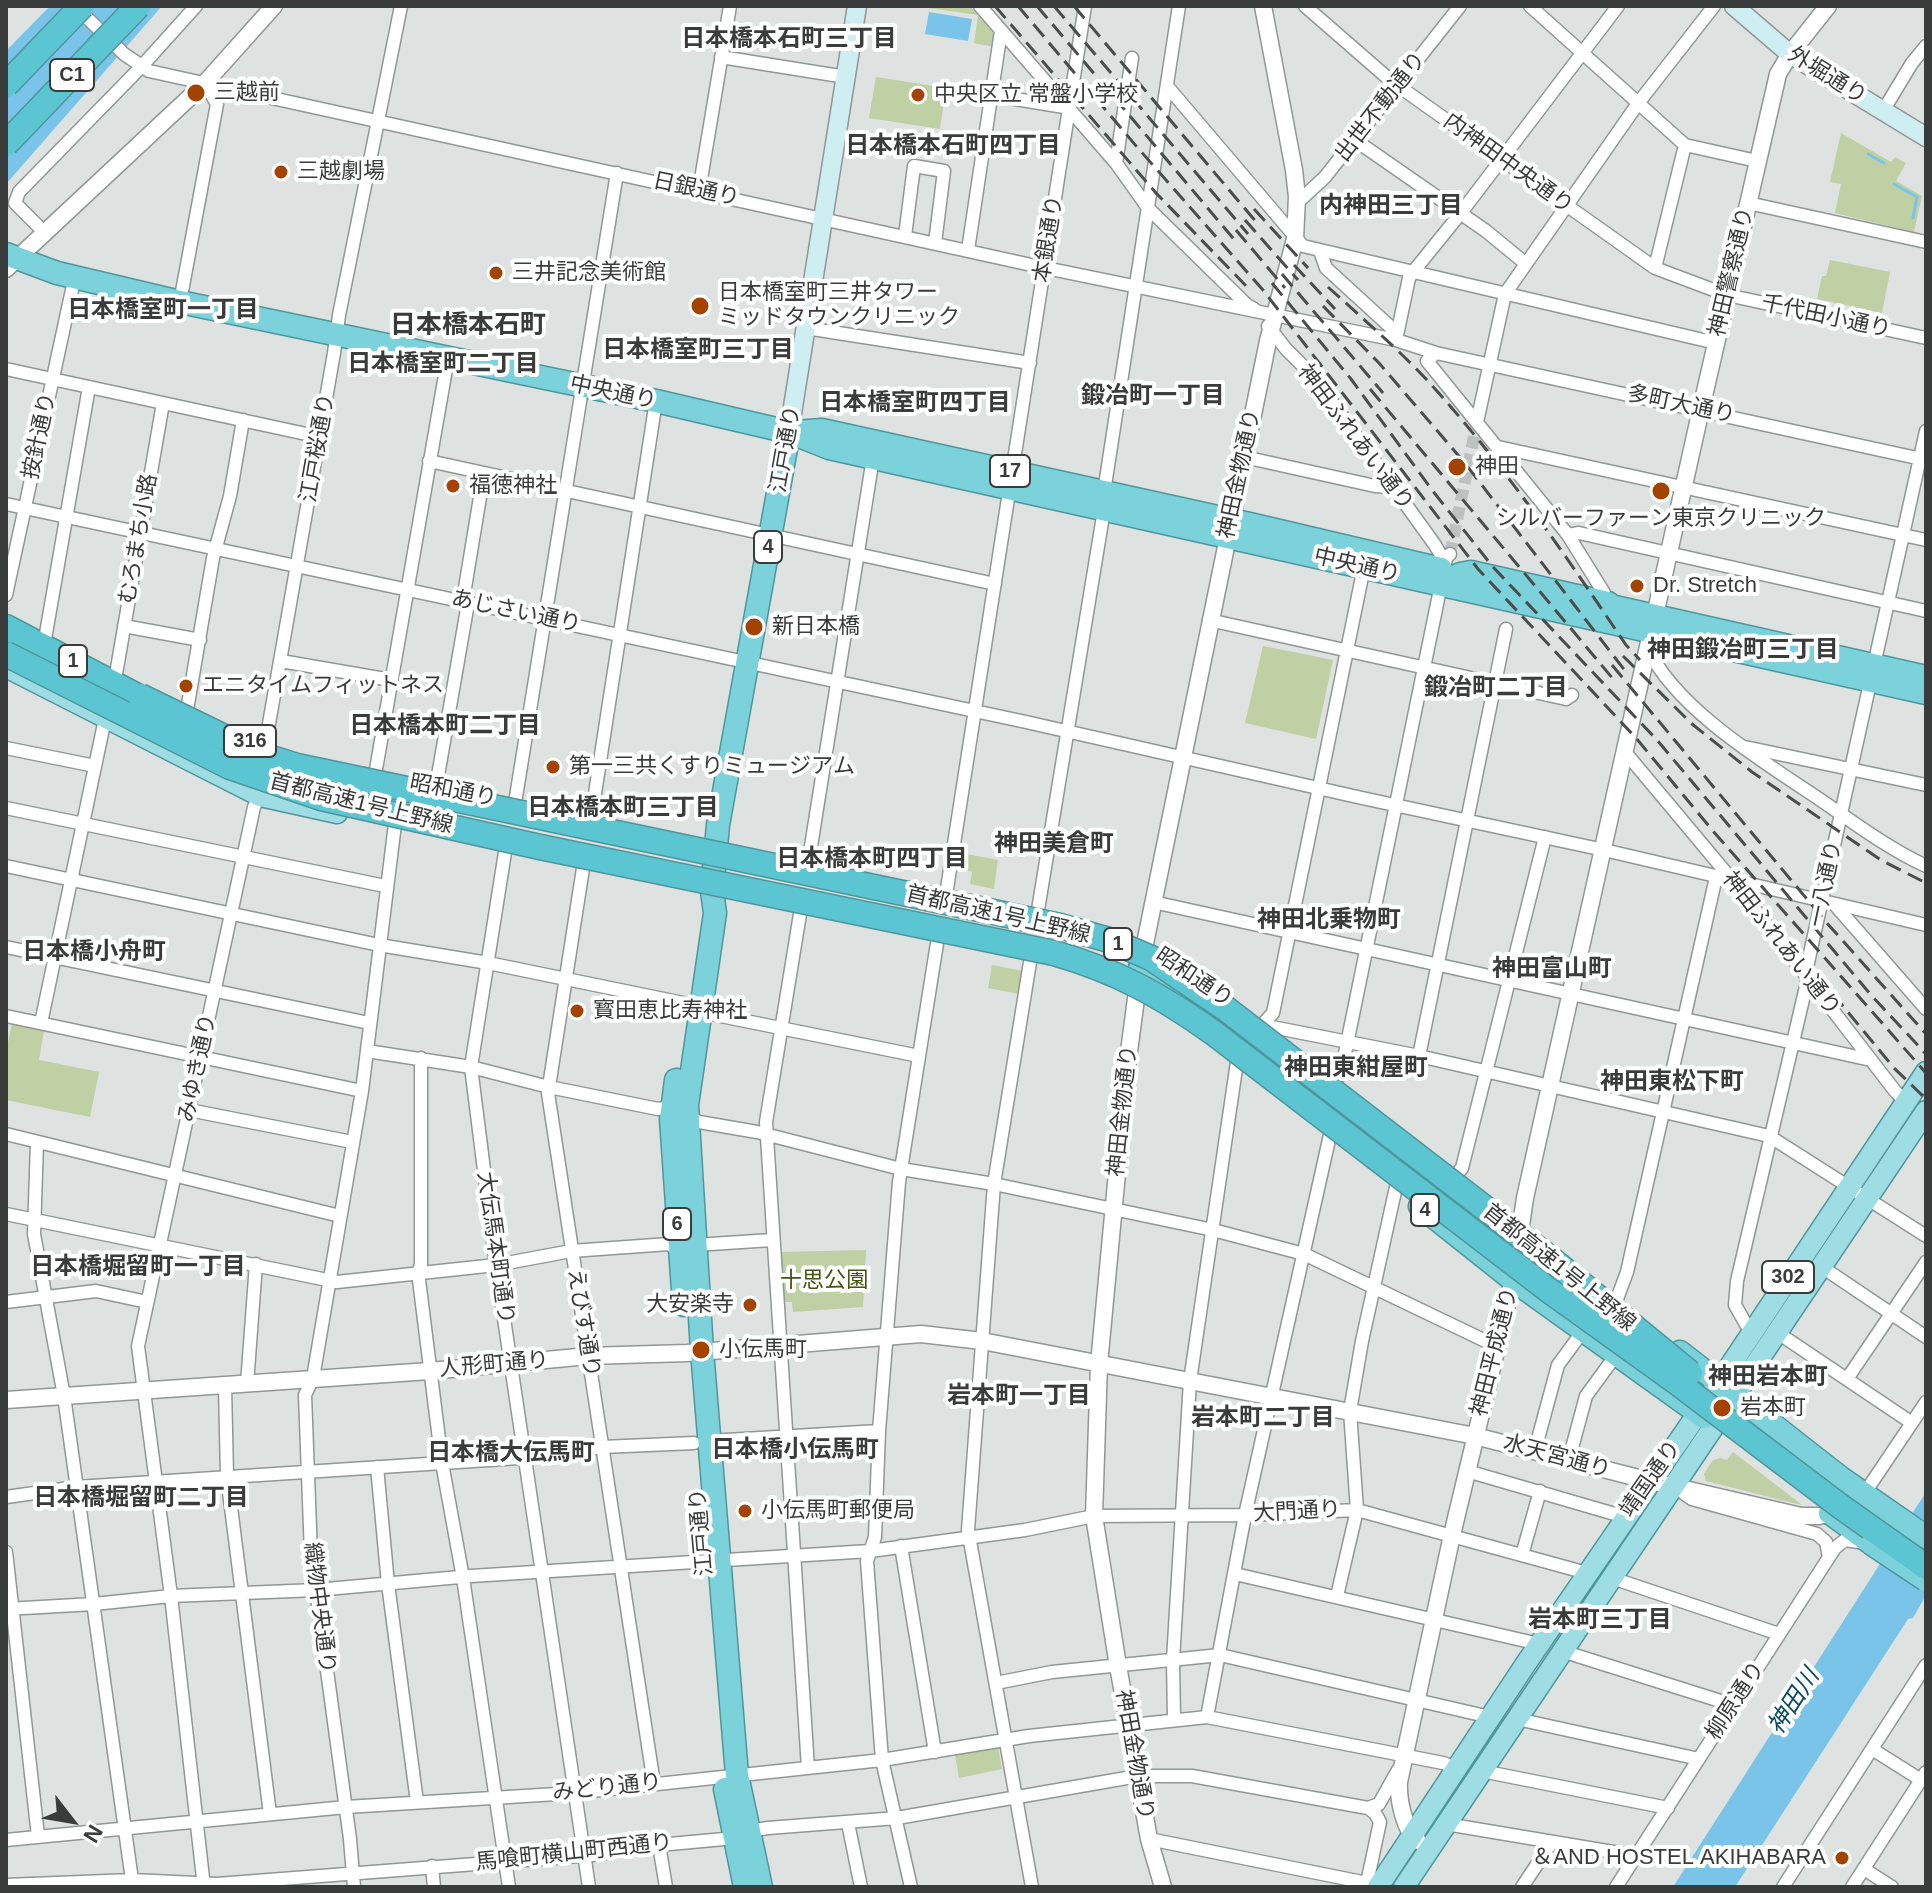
<!DOCTYPE html>
<meta charset="utf-8">
<style>
body{margin:0}
#map{position:relative;width:1932px;height:1893px;overflow:hidden;background:#dee2e1;font-family:Helvetica,sans-serif}
canvas{display:block}
.frame{position:absolute;inset:0;border:8px solid #3a3c3b;pointer-events:none}
.north{position:absolute;left:32px;top:1781px;width:80px;height:80px;-webkit-text-stroke:6px #fff;paint-order:stroke;rotate:121deg;font-size:22px;font-weight:700;line-height:32px;text-align:center;color:#3a3c3b}
.north::after{content:'';display:block;margin:auto;width:28px;height:36px;background:#3a3c3b;clip-path:polygon(50% 0,100% 100%,50% 72%,0 100%)}
</style>
<div id="map">
<canvas width="1932" height="1893"></canvas>
<div class="frame"></div>
<div class="north">N</div>
</div>
<script>
const c = document.querySelector('canvas').getContext('2d');
c.lineJoin = 'round';
function paint(path, color) {
  c.fillStyle = color;
  c.fill(path, 'evenodd');
}
function strokePath(path, color, width, dash) {
  c.strokeStyle = color;
  c.lineWidth = width;
  c.lineCap = dash ? 'butt' : 'round';
  c.setLineDash(dash || []);
  c.stroke(path);
}
function write(font, color, halo, rows, align = 'center') {
  c.font = font + ' Helvetica,"Noto Sans JP",sans-serif';
  c.lineWidth = 8;
  c.setLineDash([]);
  c.textBaseline = 'middle';
  c.strokeStyle = halo;
  c.fillStyle = color;
  for (const [text, x, y, turn = 0] of rows) {
    c.save();
    c.translate(x, y);
    c.rotate((+turn || 0) * Math.PI / 180);
    c.textAlign = isNaN(turn) ? turn : align;
    if (halo) c.strokeText(text, 0, 0);
    c.fillText(text, 0, 0);
    c.restore();
  }
}
const green = new Path2D(`
 M970,6L996,36L994,47L974,43L978,15L921,7Z
 M876,77L946,88L940,129L869,118Z
 M1841,133L1891,162L1895,157L1906,163L1896,181L1922,196L1914,232L1835,213L1841,184L1830,182Z
 M1830,260L1890,272L1882,313L1817,299L1822,276H1826Z
 M1263,646L1333,660L1316,739L1245,723Z
 M962,853L998,860L994,889L970,884L972,872L959,869Z
 M992,965L1023,971L1019,994L988,988Z
 M12,1024L44,1030L39,1060L99,1072L90,1117L6,1100V1051Z
 M866,1250L863,1307L793,1312L792,1302H783L781,1252Z
 M1733,1452L1801,1504V1505L1706,1481L1704,1474L1713,1460L1721,1458L1727,1460Z
 M998,1747L1002,1769L959,1778L955,1755Z`);
const water = new Path2D(`
 M50,6H162L6,184V51Z
 M929,12L972,19L968,41L925,34Z
 M1926,1492V1595L1913,1618L1908,1619L1735,1887H1673Z`);
const stream = new Path2D(`
 M1868,154L1884,163
 M1894,184L1917,197L1913,218`);
const minorTunnel = new Path2D(`
 M1450,554L1477,422`);
const minor = new Path2D(`
 M980,6L1116,163L1148,208L1247,305L1254,309
 M1305,6L1390,80L1655,268L1727,295L1926,338
 M1530,6L1685,145L1757,161
 M76,7L124,54L149,71L1036,266L1396,340L1436,353L1926,460
 M721,57L846,77
 M1167,86L1303,246L1716,343
 M991,95L1070,108
 M1883,111L1912,63L1926,46
 M1355,140L1486,231L1525,263
 M1116,163L1132,58
 M699,191L730,6
 M1297,203L1325,177L1460,6
 M1748,203L1926,242
 M44,232L15,203L19,192L141,67L196,6
 M905,236L914,166L944,171L935,243
 M968,250L1001,31
 M1320,251L1326,268L1397,333
 M1655,268L1685,145
 M180,302L217,104L205,83
 M1268,326L1286,349L1314,377L1435,545L1442,557L1441,573
 M806,328L1030,363
 M1396,340L1409,278L1413,272L1460,214L1618,6
 M1436,353L1427,361L1568,535L1604,593L1603,600
 M6,369L320,437
 M1477,422L1505,294L1639,102L1714,6
 M1498,447L1926,540
 M1244,457L1375,486L1391,487
 M429,461L995,584
 M1104,492L1179,6
 M6,504L1026,722L1362,798L1604,850L1926,925
 M1568,535L1579,533L1926,611
 M6,595L75,276
 M1209,620L1566,699L1572,695
 M124,626L200,640
 M45,639L89,387
 M1648,649C1678,711 1766,763 1822,801C1856,824 1889,849 1926,866
 M281,661L391,680
 M116,674L163,403
 M187,710L213,558L230,496L243,420
 M1745,747L1926,785
 M6,748L95,766
 M1625,752L1733,881L1895,1091L1905,1101
 M263,758L334,353L339,315L401,6
 M375,775L448,358
 M436,787L467,609L464,594L484,473
 M515,803L617,173
 M6,808L385,886
 M591,819L656,401
 M506,846L471,1067L496,1265L589,1887
 M584,862L548,1093L654,1784
 M808,865L873,458
 M6,866L379,945L488,963L688,1004
 M946,895L1085,6
 M1153,902L1871,1060
 M1836,906L1926,1009
 M801,908L766,1122L808,1768
 M1037,916L1104,510
 M6,947L369,1023
 M1031,956L994,1184L968,1530L1032,1887
 M701,1012L919,1056
 M6,1016L362,1091
 M41,1023L105,719
 M1262,1025L1419,1056L1769,1136L1926,1236
 M1262,1025L1273,1013L1365,562
 M367,1051L471,1067L549,1087L658,1109L664,1108L672,1101
 M1419,1056L1506,629
 M421,1058V1265L418,1272L442,1463L463,1578L509,1887
 M1334,1082L1341,1073L1444,570L1446,558L1450,554
 M189,1110L352,1142
 M688,1111L692,1118L699,1122L757,1132L901,1169L994,1184L1213,1230L1304,1254L1496,1346
 M6,1134L340,1216
 M37,1142L34,1234L64,1396L133,1887
 M1456,1175L1462,1168L1545,837
 M6,1214L337,1282L496,1265L571,1251L669,1244L679,1251
 M695,1245L772,1240
 M1822,1267L1926,1337
 M1617,1299L1627,1272L1716,877
 M6,1302L96,1291L147,1302
 M1751,1333L1735,1305L1737,1281L1808,978L1807,967L1926,431
 M1778,1333L1912,1423
 M1847,1379L1926,1262
 M247,1384L256,1264
 M225,1386L227,1476L270,1814
 M709,1441L879,1431
 M1535,1450L1558,1365L1583,1331
 M1569,1459L1586,1396L1616,1355
 M377,1467L388,1584L417,1802
 M1467,1471L1625,1517
 M1682,1492L1692,1499L1817,1534L1826,1542L1829,1557
 M1864,1494L1926,1402
 M6,1497L77,1487L534,1457L602,1447L694,1443
 M901,1546L935,1752
 M6,1552L38,1836
 M1522,1555L1540,1491
 M1235,1574L1539,1644
 M1612,1578L1779,1634
 M1337,1596L1357,1510L1350,1411L1362,1341L1396,1187
 M6,1609L94,1604L171,1596L316,1590L471,1576L870,1551L1025,1530L1094,1516L1245,1515L1357,1510L1587,1573
 M1562,1651L1733,1705
 M996,1683L1052,1672L1220,1655L1490,1717
 M1207,1717L1245,1515L1330,1135
 M1517,1719L1699,1759
 M1174,1720L1173,1660L1190,1381L1237,1062
 M1872,1749L1921,1780
 M1482,1771L1668,1808
 M848,1823L861,1887
 M1446,1824L1637,1856
 M1149,1839L1367,1883V1887
 M6,1840L346,1807L573,1793L882,1760L1029,1736L1207,1717L1443,1763L1458,1768
 M659,1845L666,1887
 M432,1866L434,1887
 M1864,1869L1892,1887
 M1367,1883L1380,1822L1375,1813L1368,1808
 M6,1885L132,1880L217,1884L592,1855L659,1845L735,1838L749,1831L768,1828L897,1818L1138,1776H1192L1368,1808L1379,1804L1398,1770
 M204,1887L171,1596L138,1346L254,807L261,792
 M354,1887L350,1839L316,1590L312,1581L305,1395L313,1378L362,1091L395,824
 M911,1887L882,1760L867,1561L875,1537L879,1431L899,1182L938,937
 M1522,1887L1552,1842
 M1616,1887L1835,1548L1845,1540L1865,1543
 M1783,1887L1926,1665
 M1852,1887L1926,1772`);
const tertiary = new Path2D(`
 M6,269L205,83L274,6
 M6,1400L430,1371L588,1356L687,1353L921,1334L982,1341L1475,1436L1650,1481L1801,1516H1819L1838,1512
 M1418,1841C1404,1830 1398,1799 1399,1782L1452,1535L1513,1280L1525,1198L1701,409L1778,74L1790,54L1828,6
 M1163,1887L1149,1839L1118,1666L1094,1516L1099,1364L1127,1067L1140,968L1268,341L1295,239L1297,197L1294,170L1263,6`);
const secondary = new Path2D(`
 M1734,6L1790,54L1926,137
 M789,432L857,6`);
const primary = new Path2D(`
 M6,667L260,796L337,813
 M1378,1887L1527,1662L1718,1384L1926,1072
 M1404,1887L1926,1111`);
const trunk = new Path2D(`
 M6,254L57,273L180,302L656,401L789,432L829,448L1926,693
 M795,432L822,430L1254,525L1441,569
 M1460,574L1471,572L1608,603
 M1589,609L1600,612L1615,607L1926,677
 M1140,968L1180,1001
 M676,1080L671,1119L684,1305
 M1420,1206L1513,1280L1704,1417
 M1680,1352L1841,1478L1926,1537
 M1830,1513L1872,1544
 M725,1789L745,1887
 M761,1887L737,1775L702,1351L687,1105L715,913L712,891L718,825L789,432`);
const motorway = new Path2D(`
 M6,627L156,706
 M1180,993L1235,1038
 M1240,1024L1265,1056L1324,1101
 M1337,1111L1352,1123`);
const rail = new Path2D(`
 M995,6L1156,193L1250,290
 M1018,6L1137,147L1263,290L1478,569L1636,738L1713,831L1926,1073
 M1037,6L1238,244
 M1054,6L1248,234
 M1074,6L1257,223
 M1254,209L1308,268
 M1245,220L1298,280
 M1236,230L1285,288
 M1294,265L1335,309
 M1282,274L1383,393
 M1272,283L1351,379L1432,490L1493,567L1657,740L1871,995L1926,1054
 M1328,287C1361,317 1396,347 1427,380C1502,462 1564,553 1626,645L1640,660
 M1323,306L1379,363L1464,462L1626,672
 M1370,389L1614,680
 M1623,656L1692,724L1752,772L1881,860L1926,883
 M1612,665L1826,922L1926,1034
 M1833,994L1894,1068L1926,1099`);
const trunkBridge = new Path2D(`
 M1872,1544L1926,1580`);
const motorwayBridge = new Path2D(`
 M6,85L82,6
 M6,144L138,6
 M6,654L230,767L321,798L540,847L1054,953C1117,971 1162,996 1215,1034L1547,1289L1675,1381L1840,1506L1926,1567
 M140,696L259,754L297,766L1060,926L1109,940L1151,958L1225,1008L1551,1259L1690,1373`);
const markers = [
 [196,93,10,"#a44200"],
 [918,95,8,"#a44200"],
 [281,172,8,"#a44200"],
 [496,273,8,"#a44200"],
 [700,306,10,"#a44200"],
 [1457,467,10,"#a44200"],
 [453,486,8,"#a44200"],
 [1661,491,10,"#a44200"],
 [1637,586,8,"#a44200"],
 [754,627,10,"#a44200"],
 [186,686,8,"#a44200"],
 [553,767,8,"#a44200"],
 [577,1011,8,"#a44200"],
 [750,1305,8,"#a44200"],
 [701,1350,10,"#a44200"],
 [1722,1408,10,"#a44200"],
 [745,1511,8,"#a44200"],
 [1842,1858,8,"#a44200"]
];
const shields = [
 [72,75,44],
 [1010,471,40],
 [768,547,28],
 [73,661,28],
 [250,741,52],
 [1118,944,28],
 [1425,1210,28],
 [677,1224,28],
 [1788,1277,52]
];
const shieldNames = [
 ["C1",72,75],
 ["17",1010,471],
 ["4",768,547],
 ["1",73,661],
 ["316",250,741],
 ["1",1118,944],
 ["4",1425,1210],
 ["6",677,1224],
 ["302",1788,1277]
];
const streetNames = [
 ["外堀通り",1827,76,32],
 ["出世不動通り",1381,107,-52],
 ["内神田中央通り",1508,164,36],
 ["日銀通り",696,190,12],
 ["本銀通り",1049,239,-81],
 ["神田警察通り",1732,272,-77],
 ["千代田小通り",1826,317,12],
 ["中央通り",613,393,12],
 ["多町大通り",1681,405,12],
 ["按針通り",40,436,-78],
 ["神田ふれあい通り",1355,438,53],
 ["江戸桜通り",318,448,-80],
 ["江戸通り",786,449,-80],
 ["神田金物通り",1240,474,-78],
 ["むろまち小路",139,539,-80],
 ["中央通り",1357,566,13],
 ["あじさい通り",516,612,12],
 ["昭和通り",453,791,11],
 ["首都高速1号上野線",361,804,14],
 ["一八通り",1826,884,-78],
 ["首都高速1号上野線",998,915,13],
 ["神田ふれあい通り",1781,944,52],
 ["昭和通り",1194,978,34],
 ["みゆき通り",198,1068,-78],
 ["神田金物通り",1123,1111,-84],
 ["大伝馬本町通り",495,1248,82],
 ["首都高速1号上野線",1559,1268,39],
 ["えびす通り",583,1323,81],
 ["神田平成通り",1495,1352,-76],
 ["人形町通り",494,1365,-5],
 ["水天宮通り",1557,1457,15],
 ["靖国通り",1651,1479,-55],
 ["大門通り",1297,1512,-3],
 ["江戸通り",702,1532,-95],
 ["織物中央通り",319,1608,83],
 ["柳原通り",1736,1701,-57],
 ["神田金物通り",1134,1755,80],
 ["みどり通り",607,1788,-6],
 ["馬喰町横山町西通り",574,1853,-6]
];
const poiNames = [
 ["三越前",214,93],
 ["中央区立 常盤小学校",934,95],
 ["三越劇場",297,172],
 ["三井記念美術館",512,273],
 ["日本橋室町三井タワー",718,293],
 ["ミッドタウンクリニック",718,318],
 ["神田",1475,467],
 ["福徳神社",469,486],
 ["シルバーファーン東京クリニック",1661,519,"center"],
 ["Dr. Stretch",1653,586],
 ["新日本橋",772,627],
 ["エニタイムフィットネス",202,686],
 ["第一三共くすりミュージアム",569,767],
 ["寳田恵比寿神社",593,1011],
 ["大安楽寺",734,1305,"right"],
 ["小伝馬町",719,1350],
 ["岩本町",1740,1408],
 ["小伝馬町郵便局",761,1511],
 ["＆AND HOSTEL AKIHABARA",1826,1858,"right"]
];
const parkNames = [
 ["十思公園",824,1281]
];
const neighbourhoodNames = [
 ["日本橋本石町三丁目",789,39],
 ["日本橋本石町四丁目",953,146],
 ["内神田三丁目",1391,206],
 ["日本橋室町一丁目",163,310],
 ["日本橋室町三丁目",698,350],
 ["日本橋室町二丁目",443,364],
 ["鍛冶町一丁目",1153,396],
 ["日本橋室町四丁目",915,403],
 ["神田鍛冶町三丁目",1743,650],
 ["鍛冶町二丁目",1496,688],
 ["日本橋本町二丁目",445,726],
 ["日本橋本町三丁目",623,808],
 ["神田美倉町",1054,844],
 ["日本橋本町四丁目",872,859],
 ["神田北乗物町",1329,920],
 ["日本橋小舟町",94,952],
 ["神田富山町",1552,969],
 ["神田東紺屋町",1356,1068],
 ["神田東松下町",1672,1082],
 ["日本橋堀留町一丁目",138,1267],
 ["神田岩本町",1768,1377],
 ["岩本町一丁目",1019,1396],
 ["岩本町二丁目",1263,1418],
 ["日本橋小伝馬町",795,1450],
 ["日本橋大伝馬町",511,1453],
 ["日本橋堀留町二丁目",141,1498],
 ["岩本町三丁目",1600,1620]
];
const waterNames = [
 ["神田川",1794,1702,-57]
];
const quarterNames = [
 ["日本橋本石町",468,326]
];
paint(green, '#bfd0a4');
paint(water, '#79c4e8');
strokePath(stream, '#79c4e8', 3);
strokePath(minorTunnel, '#bdc1c0', 12, [12, 6]);
strokePath(minor, '#929695', 15);
strokePath(tertiary, '#929695', 19);
strokePath(secondary, '#929695', 21);
strokePath(primary, '#4f969c', 23);
strokePath(trunk, '#4f969c', 25);
strokePath(motorway, '#4f969c', 27);
strokePath(minor, '#fff', 12);
strokePath(tertiary, '#fff', 16);
strokePath(secondary, '#ceeef1', 18);
strokePath(primary, '#9ddde3', 20);
strokePath(trunk, '#7cd2da', 22);
strokePath(motorway, '#5bc6d1', 24);
strokePath(rail, '#4b4d4c', 3, [16, 8]);
strokePath(trunkBridge, '#4f969c', 25, []);
strokePath(motorwayBridge, '#4f969c', 27, []);
strokePath(trunkBridge, '#7cd2da', 22);
strokePath(motorwayBridge, '#5bc6d1', 24);
for (const [x, y, r, color] of markers) {
  const dot = new Path2D();
  dot.arc(x, y, r, 0, 2 * Math.PI);
  c.fillStyle = color;
  c.fill(dot);
  strokePath(dot, '#fff', 3);
}
for (const [x, y, w] of shields) {
  const box = new Path2D();
  box.roundRect(x - w / 2, y - 16, w, 32, 6);
  c.fillStyle = '#fff';
  c.fill(box);
  strokePath(box, '#3a3c3b', 2);
}
write('bold 20px', '#3a3c3b', null, shieldNames);
write('22px', '#3a3c3b', '#fff', streetNames);
write('22px', '#3a3c3b', '#fff', poiNames, 'left');
write('22px', '#42560f', '#fff', parkNames);
write('bold 24px', '#3a3c3b', '#fff', neighbourhoodNames);
write('italic 24px', '#074962', '#fff', waterNames);
write('bold 26px', '#3a3c3b', '#fff', quarterNames);
</script>
